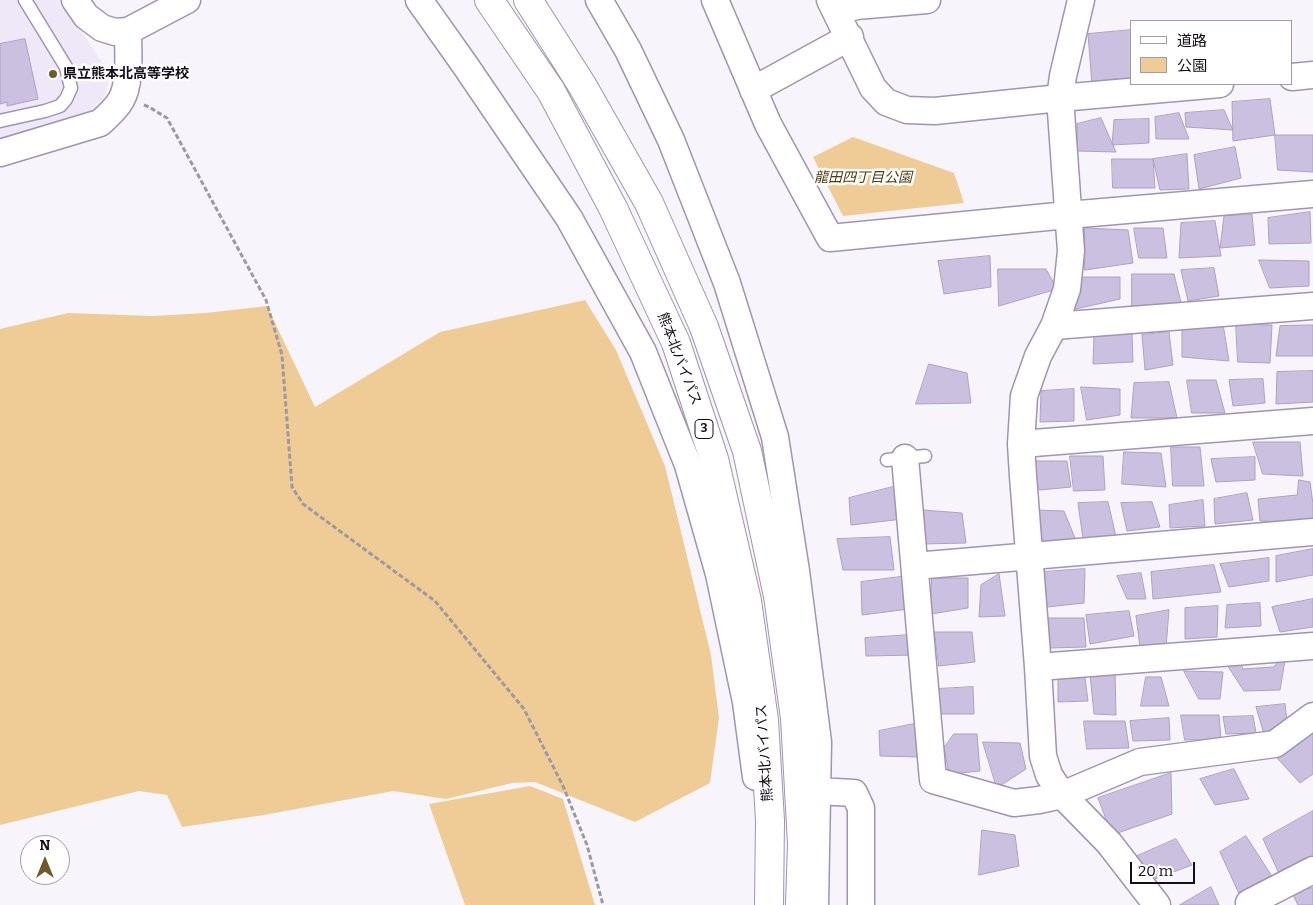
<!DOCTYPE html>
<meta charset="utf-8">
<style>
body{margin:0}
#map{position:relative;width:1313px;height:905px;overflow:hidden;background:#f7f4fb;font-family:Bitter,"Noto Sans JP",serif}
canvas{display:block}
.legend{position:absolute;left:1130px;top:20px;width:162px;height:65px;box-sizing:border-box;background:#fff;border:1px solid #a09ea3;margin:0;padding:6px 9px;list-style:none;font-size:15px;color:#120d19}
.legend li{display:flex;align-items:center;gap:10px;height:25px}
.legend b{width:25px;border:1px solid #a09ea3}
.north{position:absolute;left:20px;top:835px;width:50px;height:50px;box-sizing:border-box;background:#fff;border:1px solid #a09ea3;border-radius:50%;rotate:0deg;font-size:14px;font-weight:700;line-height:20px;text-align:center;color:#120d19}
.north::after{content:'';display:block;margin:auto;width:18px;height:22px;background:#73582a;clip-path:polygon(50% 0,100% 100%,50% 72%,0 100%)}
.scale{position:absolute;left:1130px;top:862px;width:65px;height:22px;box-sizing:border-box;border:2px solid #120d19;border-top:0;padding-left:6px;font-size:15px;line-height:18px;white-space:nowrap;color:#120d19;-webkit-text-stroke:4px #fff;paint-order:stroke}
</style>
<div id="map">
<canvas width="1313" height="905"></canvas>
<ul class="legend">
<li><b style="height:6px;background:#fff"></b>道路</li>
<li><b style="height:14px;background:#efcc95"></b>公園</li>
</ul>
<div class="north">N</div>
<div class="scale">20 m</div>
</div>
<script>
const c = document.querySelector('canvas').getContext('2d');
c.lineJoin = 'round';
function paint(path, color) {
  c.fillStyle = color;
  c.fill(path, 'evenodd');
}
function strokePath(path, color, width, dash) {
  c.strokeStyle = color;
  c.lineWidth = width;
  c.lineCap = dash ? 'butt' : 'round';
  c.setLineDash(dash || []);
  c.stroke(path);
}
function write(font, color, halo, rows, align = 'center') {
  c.font = font + ' Bitter,"Noto Sans JP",serif';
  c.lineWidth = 5;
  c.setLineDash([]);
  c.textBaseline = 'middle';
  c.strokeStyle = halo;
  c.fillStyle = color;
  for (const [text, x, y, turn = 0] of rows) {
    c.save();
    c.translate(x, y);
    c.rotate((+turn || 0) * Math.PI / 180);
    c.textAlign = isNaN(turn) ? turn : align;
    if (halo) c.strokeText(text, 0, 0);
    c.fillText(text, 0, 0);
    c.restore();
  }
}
const built = new Path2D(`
 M0,0H61L103,64L108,84L103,99L92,110L75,119L0,142Z`);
const green = new Path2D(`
 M853,137L954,173L964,203L843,216L813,157Z
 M585,300L616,350L665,466L711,655L719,718L710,783L635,822L535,782L512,783L446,799L393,791L264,815L182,827L167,795L139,791L0,825V329L68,313L153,316L206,313L267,306L315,407L440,332Z
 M530,786L563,799L595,905H465L429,804Z`);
const building = new Path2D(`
 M1132,30V81L1092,84L1088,34Z
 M25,39L38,99L7,106V102L0,104V44Z
 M1270,99L1275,135L1233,141L1232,102Z
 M1224,110L1233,130L1186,127L1185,113Z
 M1179,113L1189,139H1156L1155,117Z
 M1101,118L1116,152L1077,151V124Z
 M1149,119V143L1112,145L1114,120Z
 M1275,135H1313V172L1278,170Z
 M1235,147L1241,178L1199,189L1194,155Z
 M1187,154L1189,189L1160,190L1153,159Z
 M1112,159H1153L1155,188H1113Z
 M1310,212L1311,243L1269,244L1268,218Z
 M1252,215L1255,245L1220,248L1224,216Z
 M1215,221L1221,256L1179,258L1181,223Z
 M1085,228L1128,230L1133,263L1085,270Z
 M1134,228H1163L1167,258H1139Z
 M990,256L991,287L944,294L938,261Z
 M1259,260L1309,261V286L1270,288Z
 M1214,268L1219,296L1188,301L1181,270Z
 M998,269H1046L1057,289L999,306Z
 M1132,274H1174L1182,307L1132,312Z
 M1081,277H1120V299L1067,311Z
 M1222,318L1229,361L1182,357V331Z
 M1236,324L1272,325L1270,363L1238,362Z
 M1311,325H1313V356H1276L1280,326Z
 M1169,332L1173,365L1145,370L1142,335Z
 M1132,333L1133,362L1093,364L1094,335Z
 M929,364L967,373L971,403L916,404Z
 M1313,371V402L1276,404L1277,372Z
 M1263,379L1265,403L1233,406L1229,380Z
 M1187,380H1216L1225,413H1192Z
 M1169,382L1177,418H1131L1134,383Z
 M1081,387L1120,389V415L1087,420Z
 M1074,389V421L1040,422L1041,391Z
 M1253,442H1300L1303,476L1263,474Z
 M1171,447H1200L1204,486H1173Z
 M1124,452L1161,453L1166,487L1122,484Z
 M1070,456H1103L1105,490L1074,491Z
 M1255,457V480L1216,482L1211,459Z
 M1031,461H1067L1071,487L1040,490Z
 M1299,480L1310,482L1313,504V523L1260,521L1258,499L1297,495Z
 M897,486L903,519L851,525L849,498Z
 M1247,493L1253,520L1215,524L1214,499Z
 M1203,500L1205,526L1170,528L1169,505Z
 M1108,502L1117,541L1083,539L1078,503Z
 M1152,502L1160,527L1127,531L1121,503Z
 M923,510L962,513L966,543L921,544Z
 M1035,510L1064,511L1077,543L1040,542Z
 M890,537L894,570H843L837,539Z
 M1313,549V575L1276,582V556Z
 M1269,558V581L1229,587L1220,564Z
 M1214,565L1221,592L1153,599L1151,572Z
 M1085,569L1084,603L1047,607L1043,572Z
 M1141,573L1146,599H1127L1117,576Z
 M999,574L1005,616L979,617L981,585Z
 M908,576L909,609L862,615L861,582Z
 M932,578H968V608L931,614Z
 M1313,599V627L1280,632L1272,607Z
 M1260,603L1261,626L1225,628L1227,605Z
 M1218,606L1217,637L1185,639V608Z
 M1169,610L1166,648L1140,647L1136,616Z
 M1129,611L1134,636L1090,644L1086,615Z
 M1048,618H1084L1086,647L1050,648Z
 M935,632H972L975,662L939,666Z
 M910,635L916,655L866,656L865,638Z
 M1286,654L1280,690L1244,691L1223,659L1238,657L1243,669L1273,667Z
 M1184,671L1223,672L1220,699H1199Z
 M1115,672L1116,715L1094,714L1090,674Z
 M1146,677H1161L1169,706H1141Z
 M1085,678L1088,701L1058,702V680Z
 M973,687L974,714H936L937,689Z
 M1285,704L1287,721L1264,734L1256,707Z
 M1181,715H1219L1221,739L1185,740Z
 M1253,716L1256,733L1226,734L1223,717Z
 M1169,718L1170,740L1133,741L1130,721Z
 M1084,721H1125L1129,748L1087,749Z
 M919,723L920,757L880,756L879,731Z
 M1313,729V774L1300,783L1277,758L1308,737L1307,732Z
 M954,734H977L980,771L949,774L944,748Z
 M983,742L1020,743L1026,769L997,788Z
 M1234,769L1249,799L1215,805L1200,779Z
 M1171,773L1172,814L1112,835L1098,798Z
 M1313,811V863L1283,882L1263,839Z
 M982,830L1015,835L1019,866L979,875Z
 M1246,836L1275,881L1241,898L1220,852Z
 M1176,839L1192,865L1147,882L1128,860Z
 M1211,887L1219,905H1180Z
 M1313,888V905H1298L1292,893Z`);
const path = new Path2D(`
 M144,105L149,107L167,118L266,300L282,355L292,487L303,504L435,601L524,709L563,786L587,845L603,905`);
const service = new Path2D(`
 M0,121L45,111L60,106L66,99L71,88L66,67L25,0
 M887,460L925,456`);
const minor = new Path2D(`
 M75,0L86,16L102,28L115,32L128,31L187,0
 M419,0L465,65L569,218L643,352L688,465L719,574L746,702L756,777
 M599,0L628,50L671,140L727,283L775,437L796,571L818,742L815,905
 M715,0L768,124L830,238L1068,215L1313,194
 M830,0L873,88L886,102L907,110L935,111L1060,98L1220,84
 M1081,0L1063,76L1060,98L1071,251L1067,289L1054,326L1038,356L1024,396L1021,444L1023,476L1038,667L1043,756L1049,775L1062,795L1109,843L1157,905
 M837,12L856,6L927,0
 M1292,77L1313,75
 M753,90L850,37
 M0,153L100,123C108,116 116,109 121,100C131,83 128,51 128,31
 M1054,326L1313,306
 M1021,444L1313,421
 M905,458L933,780L1014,803L1039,800L1062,795L1140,762L1275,744L1313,716
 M915,566L1313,532
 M1038,667L1313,646
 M817,791L854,793L861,808V905
 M1250,905L1249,903L1313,870`);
const trunk = new Path2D(`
 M489,0L551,91L613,208L676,343L714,459L747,601L764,720L770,821L769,905
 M528,0L582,85L649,203L704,327L747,451L778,596L795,718L802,844L800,905`);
const markers = [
 [53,74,5,"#73582a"]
];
const shields = [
 [704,429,18]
];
const shieldNames = [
 ["3",704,429]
];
const poiNames = [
 ["県立熊本北高等学校",63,74]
];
const parkNames = [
 ["龍田四丁目公園",863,178]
];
const streetNames = [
 ["熊本北バイパス",679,359,69],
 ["熊本北バイパス",765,753,-94]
];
paint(built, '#eee8f8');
paint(green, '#efcc95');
paint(building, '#ccc0e1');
strokePath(building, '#ada1c1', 1);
strokePath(service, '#a094b4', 15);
strokePath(minor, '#a094b4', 29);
strokePath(trunk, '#a094b4', 30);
strokePath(path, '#9d99a2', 3, [5, 2.5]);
strokePath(service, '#fff', 12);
strokePath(minor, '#fff', 26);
strokePath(trunk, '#fff', 28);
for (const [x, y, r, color] of markers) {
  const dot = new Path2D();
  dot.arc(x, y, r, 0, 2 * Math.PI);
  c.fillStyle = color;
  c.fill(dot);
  strokePath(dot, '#fff', 2);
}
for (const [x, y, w] of shields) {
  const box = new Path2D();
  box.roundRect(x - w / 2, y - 9.5, w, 19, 4);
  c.fillStyle = '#fff';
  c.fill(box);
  strokePath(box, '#120d19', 1);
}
write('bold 12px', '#120d19', null, shieldNames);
write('bold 14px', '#120d19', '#fff', poiNames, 'left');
write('italic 14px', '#503b16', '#fff', parkNames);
write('14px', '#120d19', '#fff', streetNames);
</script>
